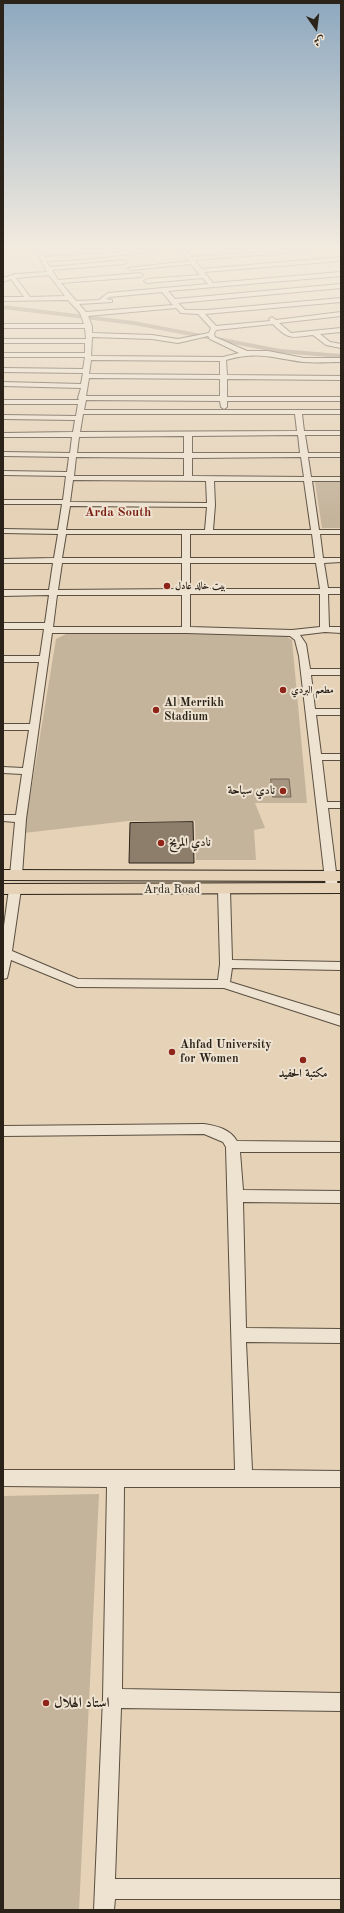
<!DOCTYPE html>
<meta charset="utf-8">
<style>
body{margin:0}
#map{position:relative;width:344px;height:1913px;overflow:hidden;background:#e5d2b7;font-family:"Old Standard TT",Amiri,serif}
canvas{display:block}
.frame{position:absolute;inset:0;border:4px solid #2b2319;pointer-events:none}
.north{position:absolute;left:296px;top:8px;width:40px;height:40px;-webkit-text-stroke:3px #eee2d0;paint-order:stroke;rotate:166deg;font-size:11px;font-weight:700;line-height:16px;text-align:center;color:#2b2319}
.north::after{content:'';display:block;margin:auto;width:14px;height:18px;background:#2b2319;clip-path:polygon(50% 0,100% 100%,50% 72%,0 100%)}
</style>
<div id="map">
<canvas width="344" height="1913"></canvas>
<div class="frame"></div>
<div class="north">ش</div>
</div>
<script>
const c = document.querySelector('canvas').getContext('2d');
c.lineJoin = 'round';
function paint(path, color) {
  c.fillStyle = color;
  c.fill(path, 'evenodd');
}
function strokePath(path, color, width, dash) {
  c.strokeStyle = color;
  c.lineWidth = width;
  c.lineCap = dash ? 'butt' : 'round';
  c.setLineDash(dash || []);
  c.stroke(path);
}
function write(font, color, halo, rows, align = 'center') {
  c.font = font + ' "Old Standard TT",Amiri,serif';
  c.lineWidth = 4;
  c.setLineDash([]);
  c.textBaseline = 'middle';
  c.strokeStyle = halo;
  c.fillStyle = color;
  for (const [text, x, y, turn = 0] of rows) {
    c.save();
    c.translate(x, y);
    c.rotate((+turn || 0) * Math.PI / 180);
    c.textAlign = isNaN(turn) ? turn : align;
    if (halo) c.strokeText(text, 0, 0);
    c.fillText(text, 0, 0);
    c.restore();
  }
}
const green = new Path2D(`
 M315,482H341V528H322Z
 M66,634H272L286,636L292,640L307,803H255L265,828L254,830L256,860H196L195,821H128L24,833L56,639Z
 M99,1494L79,1910H3V1496Z`);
const water = new Path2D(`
 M271,779H289L291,797H273Z`);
const canal = new Path2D(`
 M3,305L134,321L280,349L341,354V358L280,353L134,325L3,309Z`);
const building = new Path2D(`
 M193,822L194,863H129L130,823Z`);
const minor = new Path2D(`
 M3,249H17L3,252Z
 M35,249H39L44,257L159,249H176L85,259L46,261L50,267L124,260L127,262L124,264L52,270L58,280L140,273L143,275L140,277L61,283L76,301L99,300L108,293L208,284L203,278L147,283L144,281L147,279L200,275L191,264L131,270L128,268L189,261L180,249H185L192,257L295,249H314L311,251L194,260L202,269L341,257V261L204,272L213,283L341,272V276L168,291L175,299L341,284V288L178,303L185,310H207L341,298V302L205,314L216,326L270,321L269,319L272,317L276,320L341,312V316L279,323L291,333L341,328V332L320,334L330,342L341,344V348L326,345L313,335C292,337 289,341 273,324L216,330L214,334L215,337L247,351H268L304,358H341V362C329,362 316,363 303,362C271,358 260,351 226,360L227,375L341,376V380L227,379V397H341V401H227V407L224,409L221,407L220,401L86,400L84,410H341V414H302L304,431H341V435H305L308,453H341V457H308L311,477H341V481H312L319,530H341V534H320L323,558H341V562L324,563L328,588H341V594H328L329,627H341V633L325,632L300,635L306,644L310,669H341V675H311L315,709H341V715H316L321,754H341V760H322L327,802H341V808H328L338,888L336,891L332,892L326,888L299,656L295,640L290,636L186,633H52L26,819L22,875L16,879L10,875L15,822L3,821V815H16L22,774L3,773V767L23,768L29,730H3V724H30L39,662H3V656H40L44,629H3V623H45L49,595L3,596V590H49L53,563H3V559L54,558L58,534L3,533V529L58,530L62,504H3V500H63L66,476L3,475V471L67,472L69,457L3,456V452L70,453L72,437H3V433L73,432L75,420L3,419V415L76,416L78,404H3V400H79L78,398L81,388L3,386V382L81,384L83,373L3,372V368L83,369L85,357H3V353H85V343H3V339H86L85,328H3V324H84L80,313L68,300L3,301V297H24L11,279L3,282V278L16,274L47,272ZM49,275L65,296L30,297L16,278ZM162,292L173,305L86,312L79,304L112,302V300L106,299L110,297ZM176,308L181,313L198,314L211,328L209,333L178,339L152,335L92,333V326L88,316ZM208,336L210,339L239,353L223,357L91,356L92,337L152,339L178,343ZM91,360L220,361V375L89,374ZM89,378L220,379V396H86ZM83,414H295L297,431L80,432ZM298,435L300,453H192V436ZM184,436V453H77L79,437ZM76,457L184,458V476H74ZM301,457L304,477L192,476V458ZM73,480L206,481L207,503L70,502ZM214,481H304L311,530H213L215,505ZM70,506L207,507L205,530H66ZM66,534H182V558H62ZM190,534H312L315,558H190ZM62,563H182V589L58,590ZM190,563H316L320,589H190ZM190,594H320V627L292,630L190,627ZM57,595H182V627H53Z
 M15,885L21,889L12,951L78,979L218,980L220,964L218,890L220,887H228L230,890L232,960L341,962V970L232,968L230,982L341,1016V1026L224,988L77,987L11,960L7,978L3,979V933L9,889Z
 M204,1124C217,1126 230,1129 237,1141L341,1142V1152H240L243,1190L341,1191V1203L243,1202L246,1328L341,1329V1343L246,1342L252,1470L341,1471V1487H124L122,1689L341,1693V1711L121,1708L115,1879H341V1899H115L114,1910H94L103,1698L107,1487L3,1486V1470H235L226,1147L223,1142L204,1134L3,1136V1126Z`);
const major = new Path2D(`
 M3,870L341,871V881L3,880Z
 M341,883V893L3,894V884Z`);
const markers = [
 [167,586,4,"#8f2418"],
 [283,690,4,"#8f2418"],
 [156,710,4,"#8f2418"],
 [283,791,4,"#8f2418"],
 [161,843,4,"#8f2418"],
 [172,1052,4,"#8f2418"],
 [303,1060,4,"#8f2418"],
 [46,1703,4,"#8f2418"]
];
const farPoinames = [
 ["بيت خالد عادل",175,586],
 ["مطعم البردي",291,690]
];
const poiNames = [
 ["Al Merrikh",164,703],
 ["Stadium",164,717],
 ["نادي سباحة",275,791,"right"],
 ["نادي المريخ",169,843],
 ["Ahfad University",180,1045],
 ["for Women",180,1059],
 ["مكتبة الحفيد",303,1074,"center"]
];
const streetNames = [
 ["Arda Road",172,890]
];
const farDistrictnames = [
 ["Arda South",118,513]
];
const nearPoinames = [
 ["استاد الهلال",54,1703]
];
paint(green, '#c5b49c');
paint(water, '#a69681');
strokePath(water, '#756857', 1);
paint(canal, '#a69681');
paint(building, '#8c7e6b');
strokePath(building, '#2b2319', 1);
strokePath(minor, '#5a4f40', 2);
strokePath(major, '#2b2319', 2);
paint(minor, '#eee2d0');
paint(major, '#e5d2b7');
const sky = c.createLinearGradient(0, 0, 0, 517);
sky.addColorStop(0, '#8da8bf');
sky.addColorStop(0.48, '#f3ebdf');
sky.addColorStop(1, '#f3ebdf00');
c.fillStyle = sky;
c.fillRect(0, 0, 344, 517);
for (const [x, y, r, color] of markers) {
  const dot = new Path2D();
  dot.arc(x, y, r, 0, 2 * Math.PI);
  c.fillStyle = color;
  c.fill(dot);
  strokePath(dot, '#eee2d0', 1.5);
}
write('bold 10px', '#2b2319', '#eee2d0', farPoinames, 'left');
write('bold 12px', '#2b2319', '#eee2d0', poiNames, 'left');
write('12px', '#2b2319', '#eee2d0', streetNames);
write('bold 13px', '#7a1f14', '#eee2d0', farDistrictnames);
write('bold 14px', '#2b2319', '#eee2d0', nearPoinames, 'left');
</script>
